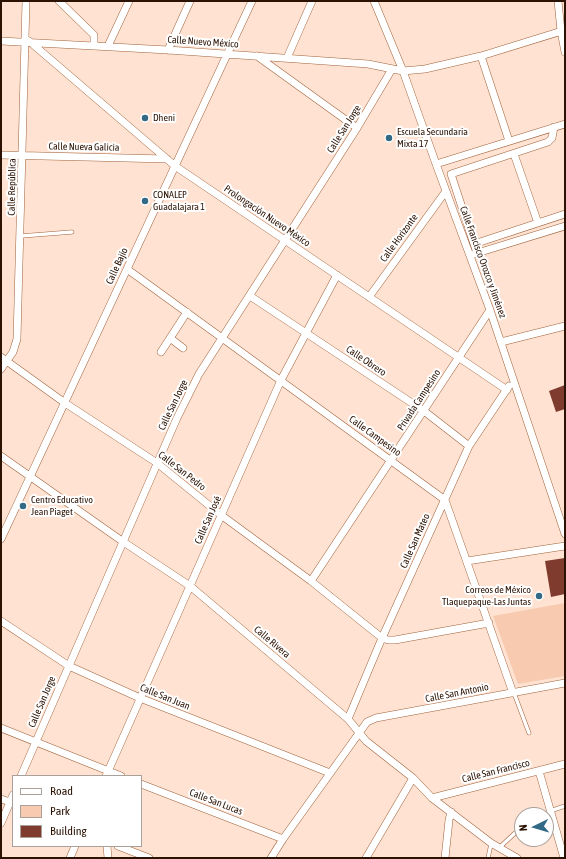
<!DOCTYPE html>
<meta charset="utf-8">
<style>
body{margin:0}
#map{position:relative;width:566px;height:859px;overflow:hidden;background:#ffe2d1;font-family:"Asap Condensed",sans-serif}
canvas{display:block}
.frame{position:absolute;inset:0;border:2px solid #2b1203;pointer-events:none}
.legend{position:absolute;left:12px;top:775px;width:130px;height:72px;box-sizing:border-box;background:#fff;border:1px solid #aaa09a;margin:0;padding:5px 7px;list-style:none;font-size:12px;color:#2b1203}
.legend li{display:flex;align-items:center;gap:8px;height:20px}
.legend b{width:20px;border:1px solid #aaa09a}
.north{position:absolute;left:514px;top:807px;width:40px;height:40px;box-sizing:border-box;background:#fff;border:1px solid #aaa09a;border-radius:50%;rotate:265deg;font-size:11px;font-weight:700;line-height:16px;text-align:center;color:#2b1203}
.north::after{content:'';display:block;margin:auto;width:14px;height:18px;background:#326984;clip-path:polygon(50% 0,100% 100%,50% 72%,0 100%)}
</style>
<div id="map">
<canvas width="566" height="859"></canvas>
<div class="frame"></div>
<ul class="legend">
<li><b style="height:5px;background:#fff"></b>Road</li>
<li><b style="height:11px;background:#f8cab0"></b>Park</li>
<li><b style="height:11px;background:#803b2f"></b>Building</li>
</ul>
<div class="north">N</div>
</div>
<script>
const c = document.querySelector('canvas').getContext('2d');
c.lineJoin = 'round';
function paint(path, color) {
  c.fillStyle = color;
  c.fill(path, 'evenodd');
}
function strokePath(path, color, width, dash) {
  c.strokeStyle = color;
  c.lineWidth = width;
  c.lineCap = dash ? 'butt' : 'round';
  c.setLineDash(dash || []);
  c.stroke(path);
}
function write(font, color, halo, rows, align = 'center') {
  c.font = font + ' "Asap Condensed",sans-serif';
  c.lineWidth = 4;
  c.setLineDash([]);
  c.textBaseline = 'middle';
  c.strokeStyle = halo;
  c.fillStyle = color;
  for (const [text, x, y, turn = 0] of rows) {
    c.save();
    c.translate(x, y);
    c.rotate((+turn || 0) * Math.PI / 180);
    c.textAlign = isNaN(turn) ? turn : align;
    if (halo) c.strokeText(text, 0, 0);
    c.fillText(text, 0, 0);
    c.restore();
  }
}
const green = new Path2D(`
 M565,603V676L518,684L493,616Z`);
const building = new Path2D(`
 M565,385V409L556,412L549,391Z
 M565,558V594L551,597L545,561Z`);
const lane = new Path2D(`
 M21,236L72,232
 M514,693L529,733
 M550,811L565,806
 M499,848L515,833L522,829
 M488,858L491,844`);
const street = new Path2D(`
 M59,1L94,35V45
 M374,1L403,71L436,164L490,310L565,534
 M558,1L561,31L565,52
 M1,41L168,50L368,64L403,71L425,69L481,56L565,30
 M29,41L175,166L507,390
 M108,46L129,1
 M168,50L190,1
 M257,56L357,128
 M481,56L509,141
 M287,58L312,1
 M514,154L538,223
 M1,155L167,159
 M436,164L565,124
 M474,244L565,214
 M477,253L451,174L548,142L552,138L554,127
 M474,254L565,226
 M127,269L445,500L513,693
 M250,296L424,411L469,446
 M369,297L446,191
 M170,338L183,348
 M501,342L565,326
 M161,352L187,312
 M1,357L65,403L157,463L221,515L311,581L382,638L388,640H395L489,623
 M1,369L13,352L17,339L26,1
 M1,456L122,541L190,586L348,719L366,741L413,778L432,798L491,843L517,858
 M1,539L252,1
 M467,561L565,546
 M311,581L490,310
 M1,621L69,666L140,698L330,773
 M348,719L382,638L469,446L509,386
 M1,728L121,776
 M539,771L564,858
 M21,776L177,418L199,374L357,128L392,69
 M106,776L281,380L337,275
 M141,784L283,839
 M432,798L565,764
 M1,799L13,803
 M1,823L13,795
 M107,846L108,858
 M118,846L149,858
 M70,858L75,846
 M271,858L283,839L367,722L376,718L565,683
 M366,858L413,778
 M445,858L449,820L451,812`);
const markers = [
 [145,118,4,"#326984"],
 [389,138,4,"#326984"],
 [145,201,4,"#326984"],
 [23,506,4,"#326984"],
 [539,596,4,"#326984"]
];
const streetNames = [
 ["Calle Nuevo México",203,42,4],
 ["Calle San Jorge",344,129,-58],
 ["Calle Nueva Galicia",84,147,1],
 ["Calle República",12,187,-89],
 ["Prolongación Nuevo México",267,216,34],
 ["Calle Horizonte",399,238,-54],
 ["Calle Francisco Orozco y Jiménez",483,262,70],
 ["Calle Bajío",117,266,-65],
 ["Calle Obrero",366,361,34],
 ["Privada Campesino",419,400,-57],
 ["Calle San Jorge",173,405,-64],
 ["Calle Campesino",375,436,36],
 ["Calle San Pedro",182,471,38],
 ["Calle San José",208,520,-66],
 ["Calle San Mateo",415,541,-66],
 ["Calle Rivera",272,642,40],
 ["Calle San Antonio",457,693,-11],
 ["Calle San Juan",165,697,22],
 ["Calle San Jorge",42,702,-67],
 ["Calle San Francisco",496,771,-14],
 ["Calle San Lucas",216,802,21]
];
const poiNames = [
 ["Dheni",153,118],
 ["Escuela Secundaria",397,132],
 ["Mixta 17",397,144],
 ["CONALEP",153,195],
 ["Guadalajara 1",153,207],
 ["Centro Educativo",31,500],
 ["Jean Piaget",31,512],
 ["Correos de México",531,590,"right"],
 ["Tlaquepaque-Las Juntas",531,602,"right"]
];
paint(green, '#f8cab0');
paint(building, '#803b2f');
strokePath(lane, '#a1633c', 4.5);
strokePath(street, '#a1633c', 8);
strokePath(lane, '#fff', 3.5);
strokePath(street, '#fff', 7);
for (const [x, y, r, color] of markers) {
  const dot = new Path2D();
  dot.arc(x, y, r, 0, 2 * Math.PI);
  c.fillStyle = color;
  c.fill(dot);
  strokePath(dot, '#fff', 1.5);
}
write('10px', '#2b1203', '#fff', streetNames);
write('10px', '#2b1203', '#fff', poiNames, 'left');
</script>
